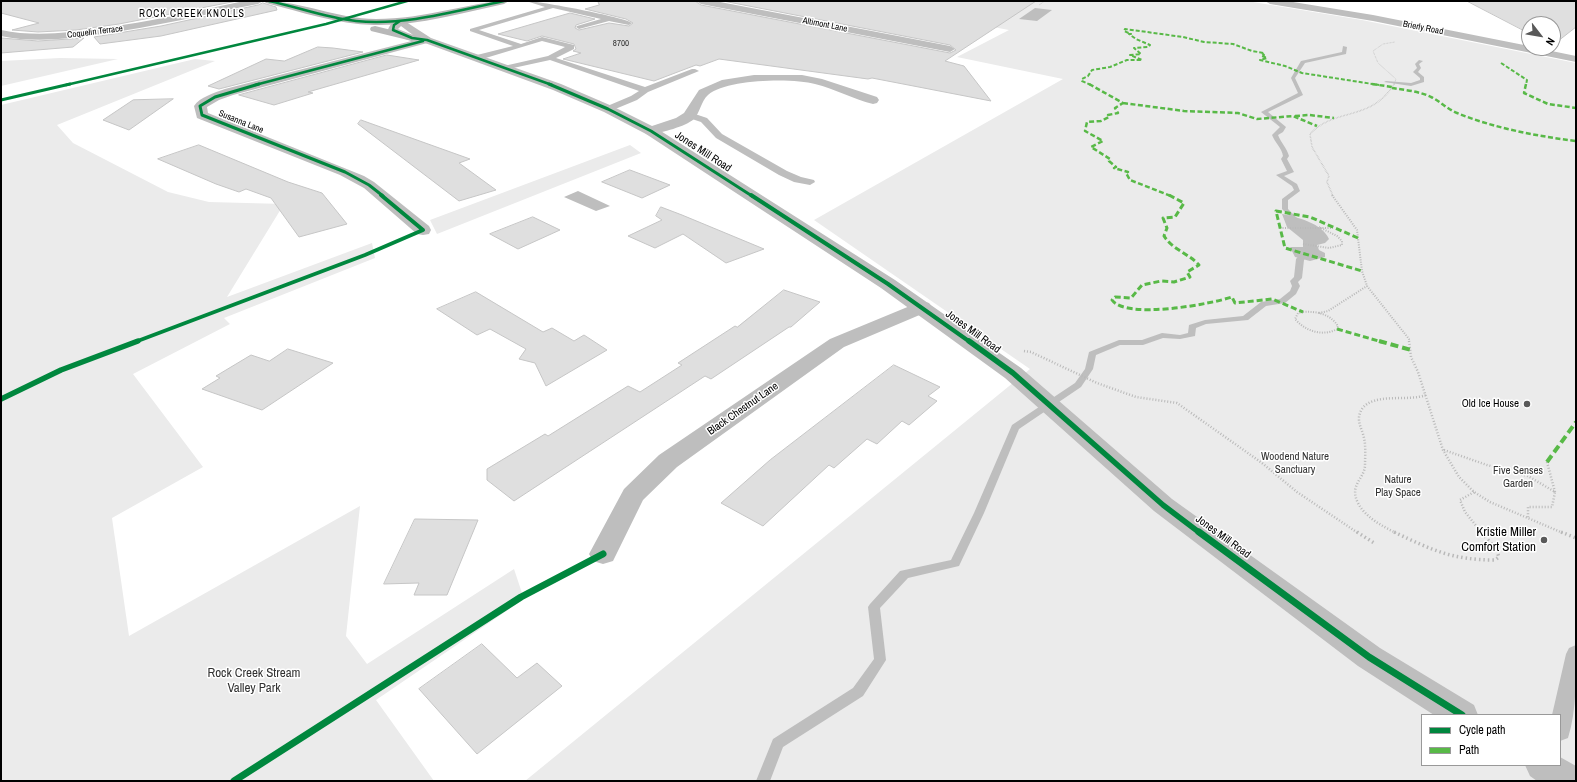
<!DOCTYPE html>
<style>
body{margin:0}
#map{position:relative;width:1577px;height:782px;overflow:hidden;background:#fff;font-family:"Archivo Narrow",sans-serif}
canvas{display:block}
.frame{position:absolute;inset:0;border:2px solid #000;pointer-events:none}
.legend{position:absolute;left:1421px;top:714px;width:140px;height:52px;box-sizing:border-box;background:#fff;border:1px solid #999;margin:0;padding:5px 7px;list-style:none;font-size:12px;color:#000}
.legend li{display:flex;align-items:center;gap:8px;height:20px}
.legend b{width:20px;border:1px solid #999}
.north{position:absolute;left:1521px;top:16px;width:40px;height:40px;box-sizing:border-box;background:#fff;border:1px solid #999;border-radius:50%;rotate:121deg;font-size:11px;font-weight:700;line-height:16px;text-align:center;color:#000}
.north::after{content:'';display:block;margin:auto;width:14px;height:18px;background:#595959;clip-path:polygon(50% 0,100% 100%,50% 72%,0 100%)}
</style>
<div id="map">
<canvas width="1577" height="782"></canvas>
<div class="frame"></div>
<ul class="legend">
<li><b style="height:5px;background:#00873e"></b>Cycle path</li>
<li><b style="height:5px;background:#58b947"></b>Path</li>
</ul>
<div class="north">N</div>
</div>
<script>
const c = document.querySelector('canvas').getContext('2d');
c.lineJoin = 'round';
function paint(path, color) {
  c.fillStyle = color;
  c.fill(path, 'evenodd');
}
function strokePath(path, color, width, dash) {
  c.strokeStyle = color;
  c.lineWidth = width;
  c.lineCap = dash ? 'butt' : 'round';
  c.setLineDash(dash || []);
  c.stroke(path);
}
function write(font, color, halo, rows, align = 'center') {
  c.font = font + ' "Archivo Narrow",sans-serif';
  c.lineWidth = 3;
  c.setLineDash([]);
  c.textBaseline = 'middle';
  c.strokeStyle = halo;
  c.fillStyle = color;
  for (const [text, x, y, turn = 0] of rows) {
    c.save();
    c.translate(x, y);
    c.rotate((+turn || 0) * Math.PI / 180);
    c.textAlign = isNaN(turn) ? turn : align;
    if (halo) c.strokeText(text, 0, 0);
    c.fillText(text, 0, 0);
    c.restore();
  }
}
const green = new Path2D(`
 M944,1H1247L1362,20L1576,63V781H525L1030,369L814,220L1063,79L957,57L1009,30L918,13ZM1422,715H1560V765H1422Z
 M60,58L118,59L1,86V61Z
 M195,59L215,61L57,125L73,143L168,192L209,202L284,204L227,297L372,243L375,258L224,318L230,324L133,374L203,467L112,518L129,636L360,506L346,636L367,664L514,569L524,599L376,700L434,781H1V105Z
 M630,145L641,153L437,234L430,220Z`);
const water = new Path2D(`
 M1035,8L1052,10L1037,21L1019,19Z
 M578,191L610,206L596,211L564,197Z
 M1282,214C1297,217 1322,223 1329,239L1325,243L1317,245L1319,250L1325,253V257L1310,261L1295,257L1290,247H1303V240L1287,227Z`);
const stream = new Path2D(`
 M1343,46L1347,47L1346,54L1305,63L1295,78L1303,95L1268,112L1286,127L1283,132L1278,135C1281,143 1287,148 1289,156L1287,159L1294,172L1284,176L1297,184L1300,191L1288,200V209L1303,224L1300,226L1298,225L1282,209V199L1294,190L1292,186L1276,175L1287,171L1281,159L1283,156C1282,148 1275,143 1272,135L1280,127L1261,112L1298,93L1291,78L1301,61L1342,52Z
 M1419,60L1423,61L1419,64L1421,68L1418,72L1424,77V82L1411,86L1384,82L1386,81L1411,83L1420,80V78L1413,72L1417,68L1415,64Z
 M1306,248H1309L1313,250L1304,260L1302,278L1298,282L1300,286L1296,294L1285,303L1266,306L1248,320L1206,324L1196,328L1195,336L1180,339L1163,338L1143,345H1120L1096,355L1093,369L1081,387L1019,429L984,513L959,566L908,578L880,608L886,660L863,696L783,747L770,781H756L773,739L853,688L874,659L868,607L870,604L900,571L951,560L974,513L1012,425L1075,383L1085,369L1089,352L1119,340H1142L1162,333L1180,335L1188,333L1189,325L1205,320L1243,316L1261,302L1280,299L1290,291L1292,286L1290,281L1294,277L1296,259Z`);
const building = new Path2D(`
 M1,1H237L119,24L76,30L38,32L12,30L39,23L1,13Z
 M598,1H695L701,5L950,53L956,50L950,45L723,1H1036L945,61L964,66L991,101L872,78L868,79L719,59L700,66L696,65L654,81L563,59L581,53L573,51L576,49L574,44L542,36L527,41L498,34L570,13L595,19L576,25L575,28L579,30L609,23L629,26L633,23L626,19L585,9L599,5Z
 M1467,1H1576V27L1553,45V24H1529V33Z
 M263,3L276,7L277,10L161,36L100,44L94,37L161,26L258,5Z
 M1,38L38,41L84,38L73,47L1,53Z
 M318,47L333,48L363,52L219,89L208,86L266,59L284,61Z
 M387,55L419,60L308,92L313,93L274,105L239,95Z
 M173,99L129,130L103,120L133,100Z
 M361,120L470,159L459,163L496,190L459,201L358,124Z
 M199,145L288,182L322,193L347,224L299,237L271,198L246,189L239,192L216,184L158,159Z
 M630,170L670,185L642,198L602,182Z
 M661,207L682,215L764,249L726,263L683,234L655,248L628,236L662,220L656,216Z
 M533,217L560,230L518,249L490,234Z
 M784,290L820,302L791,327H789L711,379L705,376L514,501L487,480V469L545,434L548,436L628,386L640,392L682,365L678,363L735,326L737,327Z
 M476,292L543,332L552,328L574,341L584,335L607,350L546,386L535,363L519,359L526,349L490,329L477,335L437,309Z
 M288,349L333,363L262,410L202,389L220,378L216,376L251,355L269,361Z
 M894,365L940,387L928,396L937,401L909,425L902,421L877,444L867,439L834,468L829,465L763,526L721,503L770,460Z
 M415,519L478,520L447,595H414L419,583L384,584Z
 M482,644L517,678L537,663L562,686L477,754L419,689Z`);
const pathFar4 = new Path2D(`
 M1039,5L1045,1
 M1394,85L1396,79L1378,63L1373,51L1383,44L1395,42`);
const pathFar3 = new Path2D(`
 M1333,196L1327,182L1329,176L1312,147L1310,134C1335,107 1371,122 1394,84`);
const pathFar2 = new Path2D(`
 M1332,195L1357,230L1362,271L1367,286L1409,339V342
 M1280,228H1333
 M1303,244L1329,248L1342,245V241L1337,236L1319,227
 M1303,312C1317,311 1330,314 1338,326L1337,329C1323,337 1305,331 1295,319L1298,313Z
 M1319,313L1328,311L1367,286`);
const pathFar1 = new Path2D(`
 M1409,341L1411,357L1418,372L1443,450L1459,477L1474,492L1490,502L1563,533
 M1024,351L1031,352L1097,383L1136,397L1177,403L1262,463L1297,492L1358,533
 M1444,450L1487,465L1528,476L1555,492L1552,507H1528V519
 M1547,462L1555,492
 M1474,492L1460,500L1465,512L1482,533
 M1396,533C1382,526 1365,517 1358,503C1349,485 1364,479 1365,466C1365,457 1366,446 1364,438C1362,428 1355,420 1362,409C1374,392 1408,402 1426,395`);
const path = new Path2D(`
 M1357,532L1374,543
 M1394,532C1432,550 1452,560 1495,560L1499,557L1496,549L1481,532
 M1561,532L1576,538`);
const service = new Path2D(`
 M526,1C539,1 624,17 632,23L629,25L609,21L579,29L576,27L577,26L601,19L553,8L479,30L521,44L542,37L574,45V49L556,58L645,87L692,69H695L699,71L648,92L637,100L608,112L605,111L604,109L605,107L631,96L639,91L550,60L504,70L500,68L504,66L548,56L565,47L542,41L479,60H473V56L513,46L470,31V29L545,7Z
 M689,112L707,118L722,134L787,171L801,177L814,180L815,182L810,185L794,182L779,175L716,138L701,122L686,117L685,115Z
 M1576,645C1576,675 1577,710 1568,738L1560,741V715H1552L1566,654L1569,648Z`);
const minor = new Path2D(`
 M244,1H263L258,4C206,14 154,27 102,34C68,39 34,43 1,36V30C34,37 68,33 101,28C149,22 197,11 244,1Z
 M696,1H715L950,46L955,49L950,52L701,4Z
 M1265,1H1287L1373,15L1529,46V48H1537L1576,56V62L1373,21L1270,4Z
 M427,37L432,40L431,42L233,95L219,100L207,107L208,113L364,176L374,182L429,226L431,230L429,234L423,235L417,234L364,188L340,175L197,118L194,106C200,97 214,93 225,89Z
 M754,75H802L822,79L877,97L879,100L877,103L873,104C853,99 835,89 815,84C792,78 727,79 708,95C701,101 700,113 694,119C685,127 662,132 651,135L646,134L644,131L646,128L676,118L684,113L699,90L722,80Z
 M922,301L929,303L932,307L929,311L844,347L677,467L643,500L613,561L603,564L593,561L589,554L624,489L659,455L830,339Z`);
const tertiary = new Path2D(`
 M400,18L431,38L561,84L612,106L656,128L895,280L1021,368L1172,499L1380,648L1474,705L1478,715H1434L1358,666L1154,511L1005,378L881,288L646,134L604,112L553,90L425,43L408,40L389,32L388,30C389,25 395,19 400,18ZM401,26L413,35L398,29Z
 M1560,757L1576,766V781H1537L1530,776L1525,765H1560Z`);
const secondary = new Path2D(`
 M264,1C302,1 337,19 376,19C400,19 424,15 448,10C469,6 488,1 509,1L504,4C461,13 418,26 374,25C337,24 301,12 266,3Z
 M375,26L416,36L417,38L412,41L371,31L370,29L371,27Z`);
const quietFar3 = new Path2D(`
 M1501,63L1527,80L1526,85
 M1091,85L1082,81V79L1088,76L1092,70L1110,67L1127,60H1142L1130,55L1141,54L1134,48L1148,47L1150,45L1136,39L1129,34H1131L1124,31L1125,29L1183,37L1204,42L1233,44L1252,51L1264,53H1262L1264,55L1262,56L1267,58L1260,60L1285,66L1302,73L1379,85`);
const quietFar2 = new Path2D(`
 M1089,84L1123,103L1115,108L1118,113L1108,115L1109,117L1101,121L1087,122L1085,131L1103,141L1091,147L1110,159L1109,161L1116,167L1114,168L1128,172L1126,173L1130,180L1171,196
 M1372,84L1392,87
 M1526,84L1524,93L1548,104L1576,108
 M1392,88C1404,90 1419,91 1431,97C1440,101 1447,109 1457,113C1494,128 1536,136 1576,141
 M1123,103L1184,111L1238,113L1257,119L1293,116L1317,126
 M1295,116L1309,115L1334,118`);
const quietFar1 = new Path2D(`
 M1169,195L1184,203L1175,217L1163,218L1167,228L1164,236C1173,250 1188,253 1199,265L1187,272L1190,277L1174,282L1161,281L1142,285L1131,298L1115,297L1112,300C1126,320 1211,304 1232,297L1235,303L1272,299L1303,312
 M1358,238L1310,217L1276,211L1285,248L1362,271
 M1337,329L1382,342`);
const quiet = new Path2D(`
 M1379,341L1411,350
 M1547,462L1576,422`);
const cyclewayFar4 = new Path2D(`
 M269,1C298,7 326,18 356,21C406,26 455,11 504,1
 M400,21L394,25L393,30L412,38L427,40L552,85
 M66,85L326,24L407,1
 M255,85L423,41`);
const cyclewayFar3 = new Path2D(`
 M259,84L215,97L200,106L202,115L345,172L369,185L383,196
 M549,84L608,109L651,131L752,196
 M1,100L70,84`);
const cyclewayFar2 = new Path2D(`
 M751,195L888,284L970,342
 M135,342L365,255L423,230L381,195`);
const cyclewayFar1 = new Path2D(`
 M969,341L1013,373L1163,505L1200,533
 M1,399L61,370L138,341`);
const cycleway = new Path2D(`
 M1199,532L1369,657L1462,715
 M234,781L521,597L603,554`);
const markers = [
 [1527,404,4,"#595959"],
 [1544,540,4,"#595959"]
];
const farStreetnames = [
 ["Altimont Lane",825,25,11],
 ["Brierly Road",1423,28,11],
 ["Coquelin Terrace",95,32,-7],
 ["Susanna Lane",241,122,22]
];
const numberNames = [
 ["8700",621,44]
];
const farNeighbourhoodnames = [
 ["ROCK CREEK KNOLLS",192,14]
];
const streetNames = [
 ["Jones Mill Road",703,152,33],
 ["Jones Mill Road",973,332,36],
 ["Black Chestnut Lane",743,409,-35],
 ["Jones Mill Road",1223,537,36]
];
const poiNames = [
 ["Old Ice House",1519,404]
];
const parkNames = [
 ["Woodend Nature",1295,457],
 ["Sanctuary",1295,470],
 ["Five Senses",1518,471],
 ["Garden",1518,484],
 ["Nature",1398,480],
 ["Play Space",1398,493]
];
const nearPoinames = [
 ["Kristie Miller",1536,533],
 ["Comfort Station",1536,548]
];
const nearParknames = [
 ["Rock Creek Stream",254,674],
 ["Valley Park",254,689]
];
paint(green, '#ebebeb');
paint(water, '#bebebe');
paint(stream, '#bebebe');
paint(building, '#dfdfdf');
strokePath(building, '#c6c6c6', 1);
strokePath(pathFar4, '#b9b9b9', 1, [0.5, 1]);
strokePath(pathFar3, '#b9b9b9', 1.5, [0.5, 1]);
strokePath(pathFar2, '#b9b9b9', 2, [1, 1.5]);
strokePath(pathFar1, '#b9b9b9', 2.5, [1, 2]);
strokePath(path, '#b9b9b9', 3.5, [1.5, 3]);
paint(service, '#bebebe');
paint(minor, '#bebebe');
paint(tertiary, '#bebebe');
paint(secondary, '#b8b8b8');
strokePath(quietFar3, '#58b947', 2, [4, 2]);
strokePath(quietFar2, '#58b947', 2.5, [5, 2.5]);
strokePath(quietFar1, '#58b947', 3, [6, 3]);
strokePath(quiet, '#58b947', 4, [8, 4]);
strokePath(cyclewayFar4, '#00873e', 2.5);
strokePath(cyclewayFar3, '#00873e', 3);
strokePath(cyclewayFar2, '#00873e', 4);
strokePath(cyclewayFar1, '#00873e', 5.5);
strokePath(cycleway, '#00873e', 7);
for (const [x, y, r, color] of markers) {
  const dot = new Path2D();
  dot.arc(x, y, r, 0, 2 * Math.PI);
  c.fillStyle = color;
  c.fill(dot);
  strokePath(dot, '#fff', 1.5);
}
write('9px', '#000', '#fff', farStreetnames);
write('9px', '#383838', null, numberNames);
c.letterSpacing = '1px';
write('10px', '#000', '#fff', farNeighbourhoodnames);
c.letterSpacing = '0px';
write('11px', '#000', '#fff', streetNames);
write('11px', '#000', '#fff', poiNames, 'right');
write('11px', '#323232', '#fff', parkNames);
write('13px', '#000', '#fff', nearPoinames, 'right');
write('13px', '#323232', '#fff', nearParknames);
</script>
